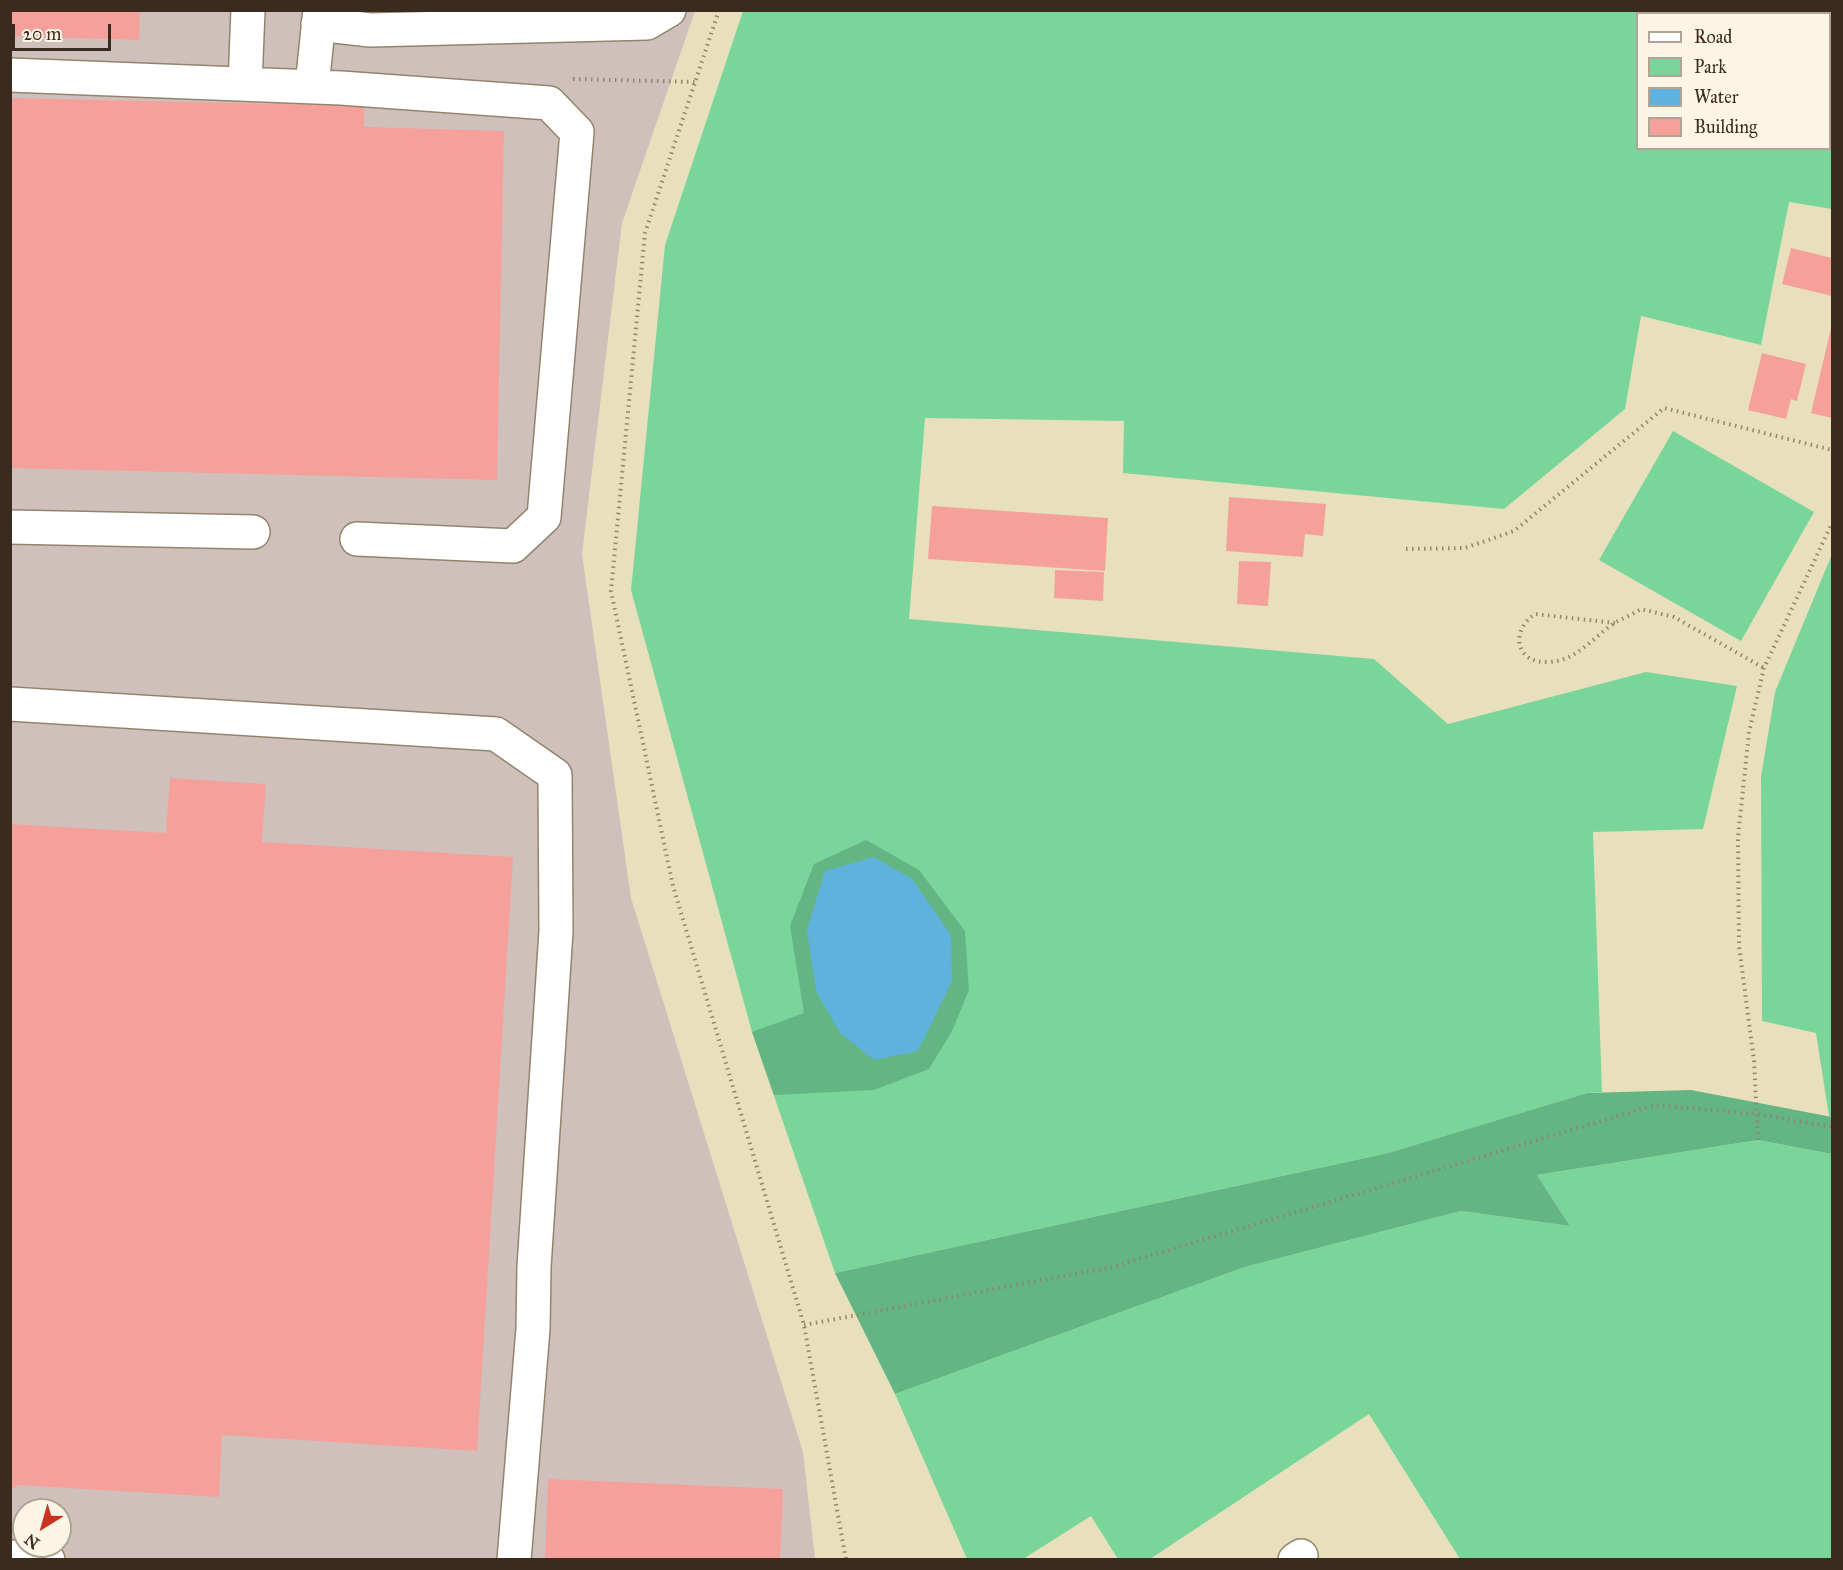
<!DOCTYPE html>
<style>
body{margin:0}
#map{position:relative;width:1843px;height:1570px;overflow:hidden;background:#e8e0bc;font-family:"IM FELL Great Primer",serif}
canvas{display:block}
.frame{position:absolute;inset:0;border:12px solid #3b2a1e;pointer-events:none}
.legend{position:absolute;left:1636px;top:12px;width:195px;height:138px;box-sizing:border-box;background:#fcf5e5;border:2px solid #afa495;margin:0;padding:8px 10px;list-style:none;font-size:18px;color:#3b2a1e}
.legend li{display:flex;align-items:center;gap:12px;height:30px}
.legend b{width:30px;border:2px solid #afa495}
.north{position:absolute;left:12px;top:1498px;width:60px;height:60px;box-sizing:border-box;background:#fcf5e5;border:2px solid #afa495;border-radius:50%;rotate:217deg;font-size:16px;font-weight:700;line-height:24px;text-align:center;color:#3b2a1e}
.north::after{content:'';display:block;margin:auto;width:21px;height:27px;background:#c8321e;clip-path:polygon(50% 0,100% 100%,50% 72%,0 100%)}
.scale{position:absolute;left:12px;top:24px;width:99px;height:27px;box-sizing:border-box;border:3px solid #3b2a1e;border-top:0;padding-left:8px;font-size:18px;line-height:21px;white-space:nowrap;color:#3b2a1e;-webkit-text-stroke:4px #fcf5e5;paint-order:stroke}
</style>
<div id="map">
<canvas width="1843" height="1570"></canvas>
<div class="frame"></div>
<ul class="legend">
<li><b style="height:8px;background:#fff"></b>Road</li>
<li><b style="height:16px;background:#7ad59b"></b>Park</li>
<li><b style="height:16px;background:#5fb2db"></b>Water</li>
<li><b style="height:16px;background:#f6a09b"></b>Building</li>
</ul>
<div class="north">N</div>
<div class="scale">20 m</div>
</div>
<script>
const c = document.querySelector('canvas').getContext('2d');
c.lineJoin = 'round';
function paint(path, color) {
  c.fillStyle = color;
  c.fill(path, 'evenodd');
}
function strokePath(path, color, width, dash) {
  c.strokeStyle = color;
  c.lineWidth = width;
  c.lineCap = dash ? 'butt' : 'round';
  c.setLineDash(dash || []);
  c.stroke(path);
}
const industrial = new Path2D(`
 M11,11H695L622,223L582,554L631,898L803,1452L815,1559L11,1560ZM24,1510H60V1546H24Z`);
const green = new Path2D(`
 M743,11H1832V209L1789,202L1761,345L1641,316L1625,409L1504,509L1123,473L1124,421L925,418L909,619L1374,659L1448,724L1646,672L1737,686L1703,829L1593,832L1602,1092L1587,1093L1388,1153L835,1273L752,1032L631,590L665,245ZM1638,14H1830V148H1638Z
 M1673,431L1814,512L1741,641L1599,560Z
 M1832,554V1117L1829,1116L1816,1033L1762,1021L1761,777L1775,692Z
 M1758,1140L1832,1154V1559H1460L1369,1414L1150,1559H1118L1091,1516L1023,1559H967L895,1394L1245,1267L1461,1211L1570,1226L1537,1175Z`);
const forest = new Path2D(`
 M866,840L919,870L965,931L969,990L952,1031L929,1069L874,1090L774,1095L752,1032L804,1013L790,926L814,864Z
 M1691,1090L1832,1117V1154L1758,1140L1537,1175L1570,1226L1461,1211L1245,1267L895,1394L835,1273L1388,1153L1587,1093Z`);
const water = new Path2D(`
 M874,857L912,879L951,935L952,981L918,1051L874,1060L840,1033L816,991L807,930L825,871Z`);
const building = new Path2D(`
 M10,10H140L139,40L10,36Z
 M10,98L364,106V127L504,131L497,480L10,468Z
 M1791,248L1832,258V296L1782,284Z
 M1832,324V418L1811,413Z
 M1762,353L1806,364L1797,401L1791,399L1786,419L1748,410Z
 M1229,497L1326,504L1323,536L1305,534L1303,557L1226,551Z
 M932,506L1108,518L1105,571L928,559Z
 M1239,561L1271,562L1268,606L1237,604Z
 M1055,570L1104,572L1103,601L1054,598Z
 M170,778L266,784L262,842L513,857L477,1451L222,1435L219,1497L18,1485L10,1490V824L166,833Z
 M548,1479L783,1489L780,1560H545Z`);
const path = new Path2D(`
 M719,10L645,233L611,591L673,886L804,1325L846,1560
 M573,79L695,82
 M1406,549L1465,548L1514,531L1664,408L1832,450
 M1615,623L1535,614C1509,632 1516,664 1549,662C1577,661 1594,636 1616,622C1624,618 1633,614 1641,609L1674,617L1764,668
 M1758,1140L1754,1061L1739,946L1738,837L1749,732L1764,668L1832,523
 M804,1325L1112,1267L1655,1105L1757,1114L1832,1127`);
const minor = new Path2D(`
 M318,24L370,30L647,23L669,10
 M10,75L341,88L549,103L577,132L544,517L513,546L357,539
 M245,84L248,10
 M312,86L320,10
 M10,527L253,532
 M10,704L496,734L555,775L556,931L534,1267L533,1329L514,1560
 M10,1557L48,1560
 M1295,1560L1301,1556`);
paint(industrial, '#cfc0bb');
paint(green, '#7ad59b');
paint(forest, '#63b683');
paint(water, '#5fb2db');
paint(building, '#f6a09b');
strokePath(minor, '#92856d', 36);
strokePath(path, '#92856d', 4, [1.5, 4.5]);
strokePath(minor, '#fff', 33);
</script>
